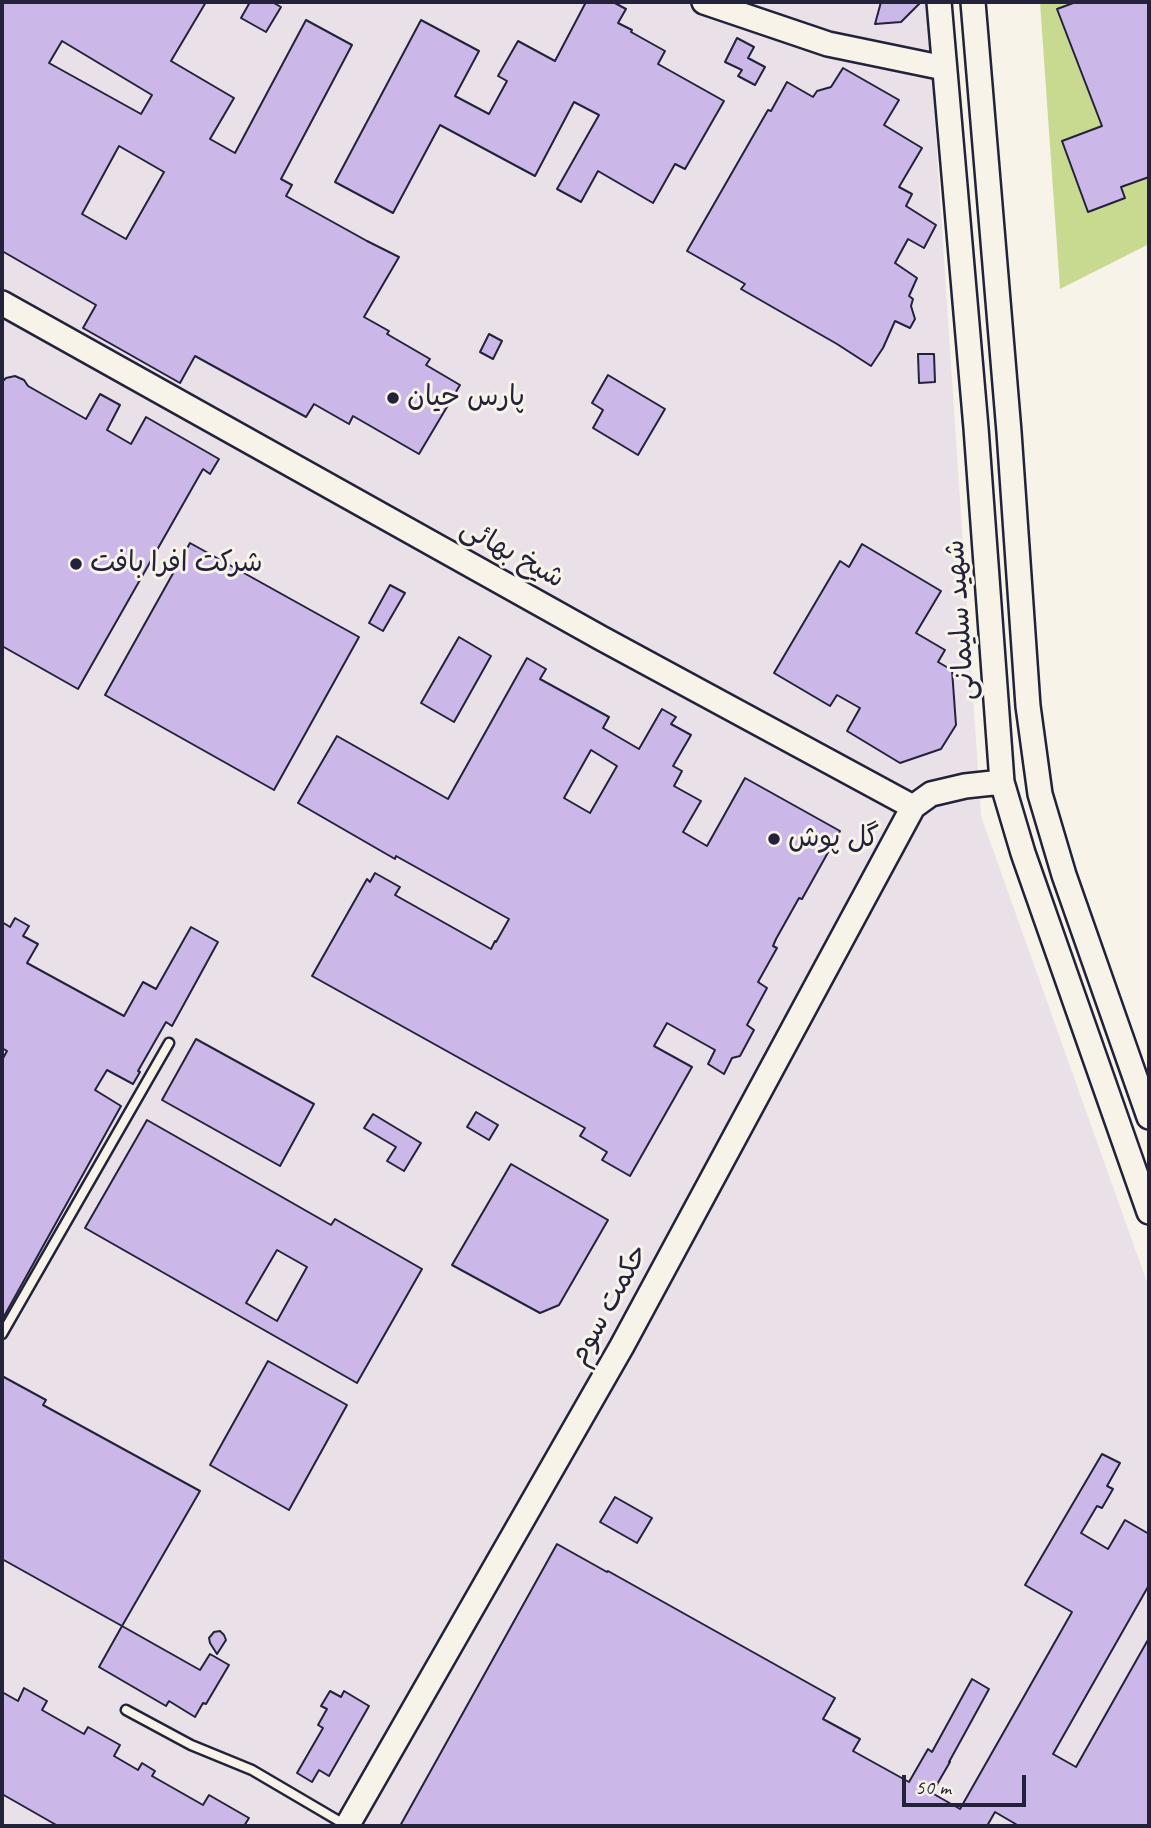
<!DOCTYPE html>
<meta charset="utf-8">
<style>
body{margin:0}
#map{position:relative;width:1151px;height:1828px;overflow:hidden;background:#f7f3e8;font-family:Caveat,sans-serif}
canvas{display:block}
.frame{position:absolute;inset:0;border:4px solid #22223b;pointer-events:none}
.scale{position:absolute;left:902px;top:1775px;width:124px;height:32px;box-sizing:border-box;border:4px solid #22223b;border-top:0;padding-left:9px;font-size:21px;line-height:24px;white-space:nowrap;color:#22223b;-webkit-text-stroke:5px #f7f3e8;paint-order:stroke}
</style>
<div id="map">
<canvas width="1151" height="1828"></canvas>
<div class="frame"></div>
<div class="scale">50 m</div>
</div>
<script>
const c = document.querySelector('canvas').getContext('2d');
c.lineJoin = 'round';
function paint(path, color) {
  c.fillStyle = color;
  c.fill(path, 'evenodd');
}
function strokePath(path, color, width, dash) {
  c.strokeStyle = color;
  c.lineWidth = width;
  c.lineCap = dash ? 'butt' : 'round';
  c.setLineDash(dash || []);
  c.stroke(path);
}
function write(font, color, halo, rows, align = 'center') {
  c.font = font + ' Caveat,"Playpen Sans Arabic",sans-serif';
  c.lineWidth = 6;
  c.setLineDash([]);
  c.textBaseline = 'middle';
  c.strokeStyle = halo;
  c.fillStyle = color;
  for (const [text, x, y, turn = 0] of rows) {
    c.save();
    c.translate(x, y);
    c.rotate((+turn || 0) * Math.PI / 180);
    c.textAlign = isNaN(turn) ? turn : align;
    if (halo) c.strokeText(text, 0, 0);
    c.fillText(text, 0, 0);
    c.restore();
  }
}
const built = new Path2D(`
 M2,2H927L981,816L1149,1288V1826H2Z`);
const green = new Path2D(`
 M1040,2H1149V244L1060,289Z`);
const building = new Path2D(`
 M2,2H206L171,61L234,98L210,139L235,153L306,20L352,45L281,179L292,185L286,196L367,241L399,257L364,317L389,331L387,334L430,359L426,365L460,385L419,454L353,416L349,424L314,404L306,417L195,356L180,383L83,328L96,305L2,251ZM62,41L152,95L141,114L49,63ZM119,146L164,172L126,239L82,214Z
 M250,2H272L281,7L266,32L241,18Z
 M586,2H613L626,9L618,23L632,30L631,32L665,51L658,64L724,101L685,169L675,164L653,203L598,171L581,202L557,189L599,115L574,102L535,176L440,125L393,213L335,182L421,20L479,51L455,96L489,114L507,81L498,76L518,41L555,61Z
 M881,2H921L901,22L875,24Z
 M1076,2H1149V177L1121,187L1125,198L1088,212L1062,141L1102,126L1057,9Z
 M737,38L754,47L748,58L765,67L755,85L738,76L742,70L725,62Z
 M843,68L899,100L884,125L922,148L899,187L912,194L906,206L936,225L924,248L908,239L895,263L917,278L909,296L913,299L911,306L915,319L910,328L895,321L883,348L871,366L837,344L741,289L745,284L687,251L768,110L771,111L787,82L813,97L817,91L831,87Z
 M489,334L502,341L493,359L480,352Z
 M918,354H934L935,382L919,383Z
 M608,375L665,409L638,455L593,428L603,410L592,403Z
 M15,376L24,380L28,386L86,419L100,394L120,405L107,430L131,444L146,417L219,459L210,474L203,469L78,689L2,646V382L6,378Z
 M190,543L359,637L274,790L105,695Z
 M862,544L941,591L916,633L945,650L938,662L952,670L956,725L941,749L900,763L847,731L860,708L837,695L830,706L774,673L840,561L849,567Z
 M390,585L405,593L383,631L369,623Z
 M459,637L491,656L454,722L421,703Z
 M527,658L546,669L540,679L609,717L603,728L639,749L662,709L676,717L671,724L691,735L673,766L682,771L674,786L701,801L683,832L707,846L745,778L840,831L802,899L799,898L776,939L773,946L777,948L758,982L767,988L747,1025L754,1030L740,1056L732,1058L724,1074L708,1064L715,1050L667,1023L654,1046L692,1067L630,1176L602,1160L607,1152L580,1136L585,1128L312,976L367,879L370,882L375,873L400,887L395,895L491,949L495,941L496,942L509,919L396,856L395,859L298,803L337,736L448,799ZM591,750L617,766L590,813L564,798Z
 M15,918L29,926L23,936L38,944L27,963L124,1016L143,982L156,989L191,927L218,942L172,1026L166,1022L138,1071L140,1072L133,1084L107,1070L95,1090L121,1106L2,1320V1060L7,1051L2,1048V922L10,927Z
 M196,1039L314,1104L280,1166L162,1100Z
 M476,1112L498,1125L489,1140L467,1127Z
 M373,1114L421,1143L404,1171L387,1161L396,1147L364,1128Z
 M147,1120L331,1225L335,1219L422,1269L357,1383L85,1228ZM277,1250L307,1267L277,1321L246,1303Z
 M511,1164L608,1220L559,1305L540,1313L452,1265Z
 M268,1361L347,1405L289,1510L210,1465Z
 M2,1376L46,1400L43,1405L200,1491L122,1626L2,1559Z
 M1102,1454L1120,1463L1107,1486L1113,1489L1102,1508L1097,1506L1081,1533L1108,1549L1125,1520L1149,1534V1585L1053,1754L1076,1767L1149,1638V1826H1019L995,1812L987,1826H400L557,1544L607,1572L608,1571L835,1698L823,1719L860,1739L853,1751L909,1782L928,1749L932,1752L972,1679L989,1689L949,1762H950L932,1793L960,1809L1072,1612L1025,1585Z
 M615,1497L652,1518L637,1543L600,1522Z
 M122,1626L200,1670L210,1654L229,1665L206,1704L203,1703L195,1717L169,1701L166,1706L99,1667Z
 M220,1631L224,1635L226,1640L217,1654L210,1643L209,1638L214,1632Z
 M24,1688L47,1701L42,1710L84,1734L88,1727L120,1745L114,1756L138,1770L142,1763L155,1771L152,1776L203,1805L209,1795L249,1818L244,1826H58L2,1794V1692L18,1701Z
 M330,1691L341,1697L344,1691L369,1706L329,1776L319,1770L312,1782L297,1773L323,1728L318,1725L327,1709L321,1706Z`);
const lane = new Path2D(`
 M2,1334L169,1043
 M126,1710L191,1745L252,1770L344,1824`);
const secondary = new Path2D(`
 M704,2L828,44L944,68
 M939,2L976,428L1002,782L1023,853L1149,1212
 M973,2L1009,432L1028,706L1040,794L1064,875L1149,1117
 M2,303L601,638L913,807
 M347,1826L622,1346L913,807L931,794L965,786L1002,782`);
const markers = [
 [393,398,7,"#22223b"],
 [76,564,7,"#22223b"],
 [774,839,7,"#22223b"]
];
const poiNames = [
 ["پارس حیان",407,398],
 ["شرکت افرا بافت",90,564],
 ["گل پوش",788,839]
];
const streetNames = [
 ["شیخ بهائی",512,554,29],
 ["شهید سلیمانی",961,620,-94],
 ["حکمت سوم",609,1305,-61]
];
paint(built, '#eae1e8');
paint(green, '#c8da8f');
paint(building, '#ccb8e8');
strokePath(building, '#22223b', 2);
strokePath(lane, '#22223b', 13);
strokePath(secondary, '#22223b', 28);
strokePath(lane, '#f7f3e8', 8);
strokePath(secondary, '#f7f3e8', 23);
for (const [x, y, r, color] of markers) {
  const dot = new Path2D();
  dot.arc(x, y, r, 0, 2 * Math.PI);
  c.fillStyle = color;
  c.fill(dot);
  strokePath(dot, '#f7f3e8', 2.5);
}
write('28px', '#22223b', '#f7f3e8', poiNames, 'left');
write('28px', '#22223b', '#f7f3e8', streetNames);
</script>
